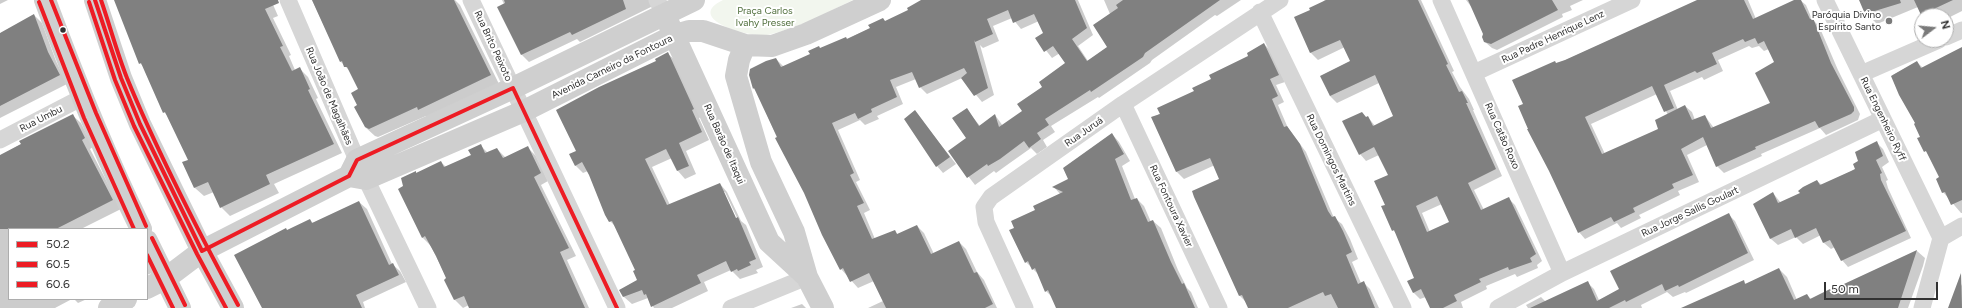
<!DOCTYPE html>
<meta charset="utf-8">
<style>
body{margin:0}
#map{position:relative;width:1962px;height:308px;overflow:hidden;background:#fff;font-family:Figtree,sans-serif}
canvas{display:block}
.legend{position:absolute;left:8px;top:228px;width:140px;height:72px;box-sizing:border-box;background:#fff;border:1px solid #adadad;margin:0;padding:5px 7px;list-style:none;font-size:12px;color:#323232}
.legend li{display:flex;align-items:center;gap:8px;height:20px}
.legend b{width:20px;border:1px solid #adadad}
.north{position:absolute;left:1914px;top:8px;width:40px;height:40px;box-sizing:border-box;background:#fff;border:1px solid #adadad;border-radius:50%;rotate:74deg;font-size:11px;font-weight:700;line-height:16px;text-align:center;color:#323232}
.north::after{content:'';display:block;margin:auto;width:14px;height:18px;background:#7a7a7a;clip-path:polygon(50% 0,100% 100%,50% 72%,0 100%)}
.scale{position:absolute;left:1824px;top:282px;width:114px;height:18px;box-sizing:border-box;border:2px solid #323232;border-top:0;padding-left:5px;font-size:12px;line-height:14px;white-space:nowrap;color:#323232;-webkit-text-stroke:3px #fff;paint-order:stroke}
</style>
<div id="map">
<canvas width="1962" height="308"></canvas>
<ul class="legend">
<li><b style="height:5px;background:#ed1c24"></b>50.2</li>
<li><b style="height:5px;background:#ed1c24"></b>60.5</li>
<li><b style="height:5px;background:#ed1c24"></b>60.6</li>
</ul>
<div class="north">N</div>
<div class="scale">50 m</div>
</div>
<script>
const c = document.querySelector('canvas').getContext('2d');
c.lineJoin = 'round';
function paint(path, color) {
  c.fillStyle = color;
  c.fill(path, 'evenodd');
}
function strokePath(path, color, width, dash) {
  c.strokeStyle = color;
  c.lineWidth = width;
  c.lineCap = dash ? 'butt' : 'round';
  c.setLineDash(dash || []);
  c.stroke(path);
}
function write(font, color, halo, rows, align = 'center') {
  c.font = font + ' Figtree,sans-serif';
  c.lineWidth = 4;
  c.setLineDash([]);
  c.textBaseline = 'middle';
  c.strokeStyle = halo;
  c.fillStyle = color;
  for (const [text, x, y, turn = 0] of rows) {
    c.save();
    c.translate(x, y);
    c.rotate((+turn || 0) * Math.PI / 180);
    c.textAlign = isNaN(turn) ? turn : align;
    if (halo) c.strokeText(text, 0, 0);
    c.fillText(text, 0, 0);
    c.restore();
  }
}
const green = new Path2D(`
 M723,0H853C826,13 797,29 767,35C750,38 683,19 723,0Z`);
const shadow = new Path2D(`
 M0,0H8L0,4Z
 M115,0H271L278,16L273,18L291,55L289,56L295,70L300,69L308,77L318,98L316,99L342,153L274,184L279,193L230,216L221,207L214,192L204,196L195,188L183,163L189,160L168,116L164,112L144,67L140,63Z
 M312,0H455L460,5L499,84L428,118L426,116L378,137L375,136L365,127L358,106L359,90L350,71L341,62Z
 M502,0H653L655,5L580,42L577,39L529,62L522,55L499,7L504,4Z
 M923,0H1078L1093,35L1078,46L1088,61L1108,47L1110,14L1104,0H1241L1217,16L1215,15L1152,60L1150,63L1099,98L1098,97L1051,126L1055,132L1043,140L1047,147L1037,154L1031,148L1007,165L996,173L994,171L975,185L949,151L967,139V110L980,126L995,115L1003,126L1023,111L1067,63L1060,53L1052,58L1037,39L1044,33L1039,21L1021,29L1012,18L993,26L999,41L983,48L980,45L994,95L982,102L962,78L927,94L920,87L916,79L896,87L903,104L877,116L879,119L865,125L860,120L838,130L860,180L856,182L870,210L864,213L875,239L894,231L898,235L917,226L924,233L934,254L959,242L966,249L977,272L984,280L997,308H868L883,301L874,281L858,288L841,269L805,193L782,149L757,92L754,88L776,59L784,67L909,11L908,8Z
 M1325,0H1421L1454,71L1452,72L1460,87L1469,99L1474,110H1473L1502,176L1474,190L1484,210L1508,198L1515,205L1542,261L1537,265L1538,268L1517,277L1515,274L1486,286L1487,289L1461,302L1463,308H1431L1426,297L1420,299L1413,292L1415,279L1397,234L1393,230L1386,205L1389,175L1379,155L1366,161L1360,154L1366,118L1368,117L1375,126L1395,116L1379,83L1337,103L1330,96L1321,76L1351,61L1345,47L1318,60L1311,53L1295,18L1312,11ZM1442,204L1451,222L1430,232L1422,213Z
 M1466,0H1583L1570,6L1572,10L1562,14L1563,17L1497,50L1492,48L1485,42L1484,34L1473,9Z
 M1699,0H1748L1756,19L1796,0H1800L1806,5L1812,19L1819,26L1838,70L1860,114L1858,120L1826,135L1820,128L1761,154L1762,156L1724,173L1717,166L1707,145L1687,155L1699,182L1678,191L1680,195L1639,215L1641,218L1621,228L1617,223L1585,239L1579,232L1524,104L1557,64ZM1749,46L1752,48L1759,46L1764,51L1769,49L1776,62L1771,103L1714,128L1705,116L1695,120L1692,112L1685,106L1678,110L1670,91L1702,77L1704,80L1723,71L1718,60ZM1657,94L1668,115L1660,129L1605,154L1591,124Z
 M1860,0H1962V11L1946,19V16H1923L1918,7L1877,24L1866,13Z
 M34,15L42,23L56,61L67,84L0,118V34Z
 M1264,44L1270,50L1285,82L1276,85L1284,102L1278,105L1288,128L1306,152L1334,218L1342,224L1350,239L1358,259L1352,262L1361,283L1363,282L1370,289L1379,308H1249L1246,302L1240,296L1221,179L1215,165L1184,179L1177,172L1153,118L1249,57Z
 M1962,48V213H1961L1943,192L1940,177L1919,138L1921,137L1916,124L1894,82L1893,75L1917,62L1923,68Z
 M668,54L676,61L701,117L699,118L709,140L686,151L696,174L685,179L678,171L672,158L652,167L670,205L720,184L727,192L741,221L746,225L763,267L756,270L758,273L740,279L731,270L704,282L708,291L672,308H654L648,298L632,304L624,297L621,290L639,280L636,270L615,226L610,221L588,171L583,173L575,165L577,151L658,61ZM723,192H725L739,222L737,223Z
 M915,112L956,164L943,173L937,166Z
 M72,115L81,123L93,147L90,149L121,209L81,229H9V299H72L55,308H0V156Z
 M1112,134L1119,142L1130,161L1122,166L1135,199H1137L1144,206L1151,222L1153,221L1161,228L1178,270L1187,288L1191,292L1198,308H1057L1052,297L1046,291L1038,274L1026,262L1036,210L1060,194L1054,187L1070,180Z
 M1877,143L1883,149L1889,162L1882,167L1888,180L1886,181L1888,188L1911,238L1848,267L1842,260L1835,247L1831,249L1824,243L1821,235L1803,244L1796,237L1778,245L1771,239L1755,204L1773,193L1781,203L1801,194L1817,181L1822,185L1856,169L1860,162Z
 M481,146L488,153L497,149L506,158L528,148L536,156L548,181L541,185L576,256L567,260L589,308H470L469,305L463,308L455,300L445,280L447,279L431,246L422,237L404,187L416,172L417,174L441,162L446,167L472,156Z
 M359,202L367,209L392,264L400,271L406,282L363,302L365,308H262L288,231L310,220L313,223Z
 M1728,214L1735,221L1754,260L1686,293L1685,292L1673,297L1667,292L1641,305L1642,308H1528L1526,305L1541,297L1546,302L1588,283L1594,289L1599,300L1620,290Z
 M1917,251L1925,258L1923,266L1908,308H1690L1743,281L1746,284L1779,269L1787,277L1797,300L1807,295L1811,299L1831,291Z
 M147,263L152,273L147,275Z
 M1962,284V308H1949L1956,289L1961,286Z
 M74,299H87L78,303Z
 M802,304L806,308H791Z`);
const building = new Path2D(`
 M114,0H278L279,3L265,9L283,46L280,47L292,71L300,67L310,89L308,90L334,144L266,175L270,184L220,208L208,182L194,188L182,162L188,160L165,112L163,113L141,63L139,64Z
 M312,0H454L491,75L418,110L417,107L369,129L365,127L354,107L357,105L351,93L358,89L347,67H344L342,61L340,62Z
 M504,0H623L626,9L572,35L570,32L521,55L497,7L505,3Z
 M921,0H1075L1087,28L1072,39L1087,61L1107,47L1093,25L1118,8L1116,5L1123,0H1220L1145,53L1143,57L1091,92L1090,90L1045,119L1049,125L1037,133L1041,139L1029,148L1024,141L1000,159L988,166L987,164L967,178L948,151L966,138L952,118L967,108L979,126L995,114L999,127L1022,111L1017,104L1042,87L1039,82L1065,63L1053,46L1044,52L1035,38L1043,33L1034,14L1013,23L1008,10L987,19L993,34L975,42L974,40L988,88L974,96L961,78L967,73L964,68L919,88L912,72L890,80L897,97L871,109L872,112L858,119L855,113L832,123L854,173L850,175L864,203L857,206L872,239L895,230L897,234L917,225L931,254L959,241L974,273L977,272L993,304L985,308H886L869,273L850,282L843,268L840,270L822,235L804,193L775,138L777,137L754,88L753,89L749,75L750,69L766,61L776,58L781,67L810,54L808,51L819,46L820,48L846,37L847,39L870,28L868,25L883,18L885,21L908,10L907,8Z
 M1326,0H1418L1448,64L1446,65L1453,79L1459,92L1462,91L1468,103H1466L1496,169L1468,183L1481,210L1509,197L1536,254L1530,258L1532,262L1509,270L1508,267L1479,279L1481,282L1454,295L1457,301L1443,308H1430L1421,289L1413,293L1407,281L1414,278L1394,230L1392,231L1381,206L1385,205L1374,181L1388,175L1374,147L1359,155L1342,121L1362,112L1366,117L1368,116L1373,126L1393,116L1375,75L1330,96L1320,76L1350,61L1340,40L1310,53L1294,17L1310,10L1309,8ZM1437,196L1449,222L1427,232L1416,206Z
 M1468,0H1552L1558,10L1491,44L1484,42L1482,37L1483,34Z
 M1697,0H1744L1753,19L1794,0H1801L1810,19L1813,18L1831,63L1854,107V111L1851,114L1819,128L1815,121L1755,147L1756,149L1716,167L1703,137L1681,149L1693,175L1672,184L1674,188L1633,208L1635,212L1614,222L1611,217L1578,233L1549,171L1527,129H1528L1518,106L1523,104L1512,80L1555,61L1556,63L1565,60ZM1755,38L1758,44L1764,41L1774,62L1755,73L1770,103L1711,128L1705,115L1692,120L1685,105L1655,120L1658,129L1602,154L1585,117L1652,86L1664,112L1674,108L1664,85L1695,71L1697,73L1717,64L1712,53L1743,39L1745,42Z
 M1859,0H1900L1901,3L1865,14Z
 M1914,0H1953L1921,15Z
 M34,14L48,52L60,75L0,106V33Z
 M1264,43L1279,75L1270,79L1278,96L1272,99L1284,127L1287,126L1300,144L1328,211L1332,217L1335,216L1343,231L1352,252L1346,255L1358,284L1364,281L1375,308H1338L1331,294L1325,296L1323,292L1288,308H1248L1242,295L1239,296L1194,197L1192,191L1219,179L1210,158L1176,172L1151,117L1160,114L1157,108L1194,91L1192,88L1211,79L1209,75L1248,56L1247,53Z
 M1962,47V200L1951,205L1945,192L1942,193L1936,179L1939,177L1926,151L1924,152L1917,138L1920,137L1914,124L1915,123L1899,95L1891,76L1917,61L1921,68Z
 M668,52L694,109L692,110L702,132L679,143L689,166L677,171L666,149L645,159L667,205L720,183L736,218L738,217L756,259L749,262L751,265L738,271L737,269L731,272L726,261L697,275L701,283L651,307L646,294L644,295L642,290L623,297L619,290L637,280L633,271L635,270L612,221L609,222L605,215L589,175L582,162L575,166L569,154L576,151L556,110L599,87L656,61L655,59Z
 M915,110L950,157L936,167L904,119Z
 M73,114L85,138L82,140L113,200L56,229H0V155L21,144L19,141Z
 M1112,133L1124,154L1115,159L1131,200L1137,198L1148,222L1153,220L1171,262L1182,284L1184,283L1195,308H1056L1048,290L1045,292L1035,268L1032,270L1028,261L1025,263L1009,230L1014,228L1011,221L1035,210L1033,206L1063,192L1052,187L1068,179L1063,168Z
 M1877,141L1883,156L1876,160L1882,173L1880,174L1881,180L1906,231L1841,261L1830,240L1823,243L1816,228L1795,238L1791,229L1770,239L1753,204L1773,192L1778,203L1800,193L1798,191L1803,187L1817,180L1820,185L1851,171L1855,169L1853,164L1858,161L1855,152Z
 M481,144L485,153L497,148L503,158L528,146L541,173L534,177L569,248L560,252L585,308H469L464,296L454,300L444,280L446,278L436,256L425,236L422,238L398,189L403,186L401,178L416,171V173L441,161L444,167L471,155L468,150Z
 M359,201L389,265L393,263L399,275L356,295L362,308H262L234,255L286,228L287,230L310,219L312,223Z
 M1729,213L1748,253L1679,287L1678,285L1665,291L1662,284L1626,302L1625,300L1609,308H1530L1588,281L1597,301L1619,289L1610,271Z
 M1917,250L1898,308H1681L1744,280L1745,284L1779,268L1794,300L1807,294L1810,299L1830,289L1831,290Z
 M1961,273L1962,308H1948Z`);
const street = new Path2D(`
 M288,0L357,160L428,308
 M471,0L617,308
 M657,0L664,14
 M1441,0L1562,273
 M1825,0L1941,238
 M1260,12L1403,308
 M1946,37L1962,30
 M1474,73L1632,0
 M1861,74L1939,40
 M1123,104L1219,308
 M0,140L81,98
 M731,308L807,277
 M1025,308L986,222L984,207L991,197L1123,104L1280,0
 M1498,308L1562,273L1883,119
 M1922,308L1941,238L1962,226`);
const secondary = new Path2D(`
 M45,0C74,78 104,154 141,229
 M95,0L121,78L140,124L202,251L233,308
 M668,22L769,242L807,277
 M745,45L739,60L736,76L761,162L794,232L807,277L823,308
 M349,176L357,160L513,88L694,0
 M147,241L180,308
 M147,288L165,279L202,251L349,176L366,179L524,111L675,35L689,31H703L745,45L772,46L806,34L880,0
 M109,308L126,299`);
const bus1 = new Path2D(`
 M95,0L121,78L140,124L202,251L349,176L357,160L513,88L617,308`);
const bus2 = new Path2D(`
 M39,2L84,118L134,229
 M89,2L115,80L134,126L197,254L226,308
 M147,255L173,308`);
const bus3 = new Path2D(`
 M51,0L96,113L146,226
 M101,0C110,26 117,53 127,78C159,156 198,231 238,305
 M152,238L185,305`);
const markers = [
 [1889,21,4,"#7a7a7a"],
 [63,30,3.5,"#323232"]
];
const parkNames = [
 ["Praça Carlos",765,11],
 ["Ivahy Presser",765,23]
];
const poiNames = [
 ["Paróquia Divino",1881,15],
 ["Espírito Santo",1881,27]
];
const streetNames = [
 ["Rua Padre Henrique Lenz",1553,37,-25],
 ["Rua Brito Peixoto",493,46,65],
 ["Avenida Carneiro da Fontoura",612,67,-26],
 ["Rua João de Magalhães",329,96,67],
 ["Rua Umbu",41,119,-27],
 ["Rua Engenheiro Ryff",1883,119,64],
 ["Rua Juruá",1084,132,-35],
 ["Rua Catão Roxo",1502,136,66],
 ["Rua Barão de Itaqui",724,144,66],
 ["Rua Domingos Martins",1331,160,64],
 ["Rua Fontoura Xavier",1171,206,65],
 ["Rua Jorge Sallis Goulart",1690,212,-25]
];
paint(green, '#f2f6ee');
paint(shadow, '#0003');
paint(building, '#808080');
strokePath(street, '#d6d6d6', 17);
strokePath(secondary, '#cfcfcf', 22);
strokePath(bus1, '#ed1c24', 4);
strokePath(bus2, '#ed1c24', 4);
strokePath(bus3, '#ed1c24', 4);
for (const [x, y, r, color] of markers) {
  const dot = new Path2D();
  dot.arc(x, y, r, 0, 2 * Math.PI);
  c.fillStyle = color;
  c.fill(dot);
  strokePath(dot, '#fff', 1.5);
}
write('10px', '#52703e', '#fff', parkNames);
write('10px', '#323232', '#fff', poiNames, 'right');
write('10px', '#323232', '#fff', streetNames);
</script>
